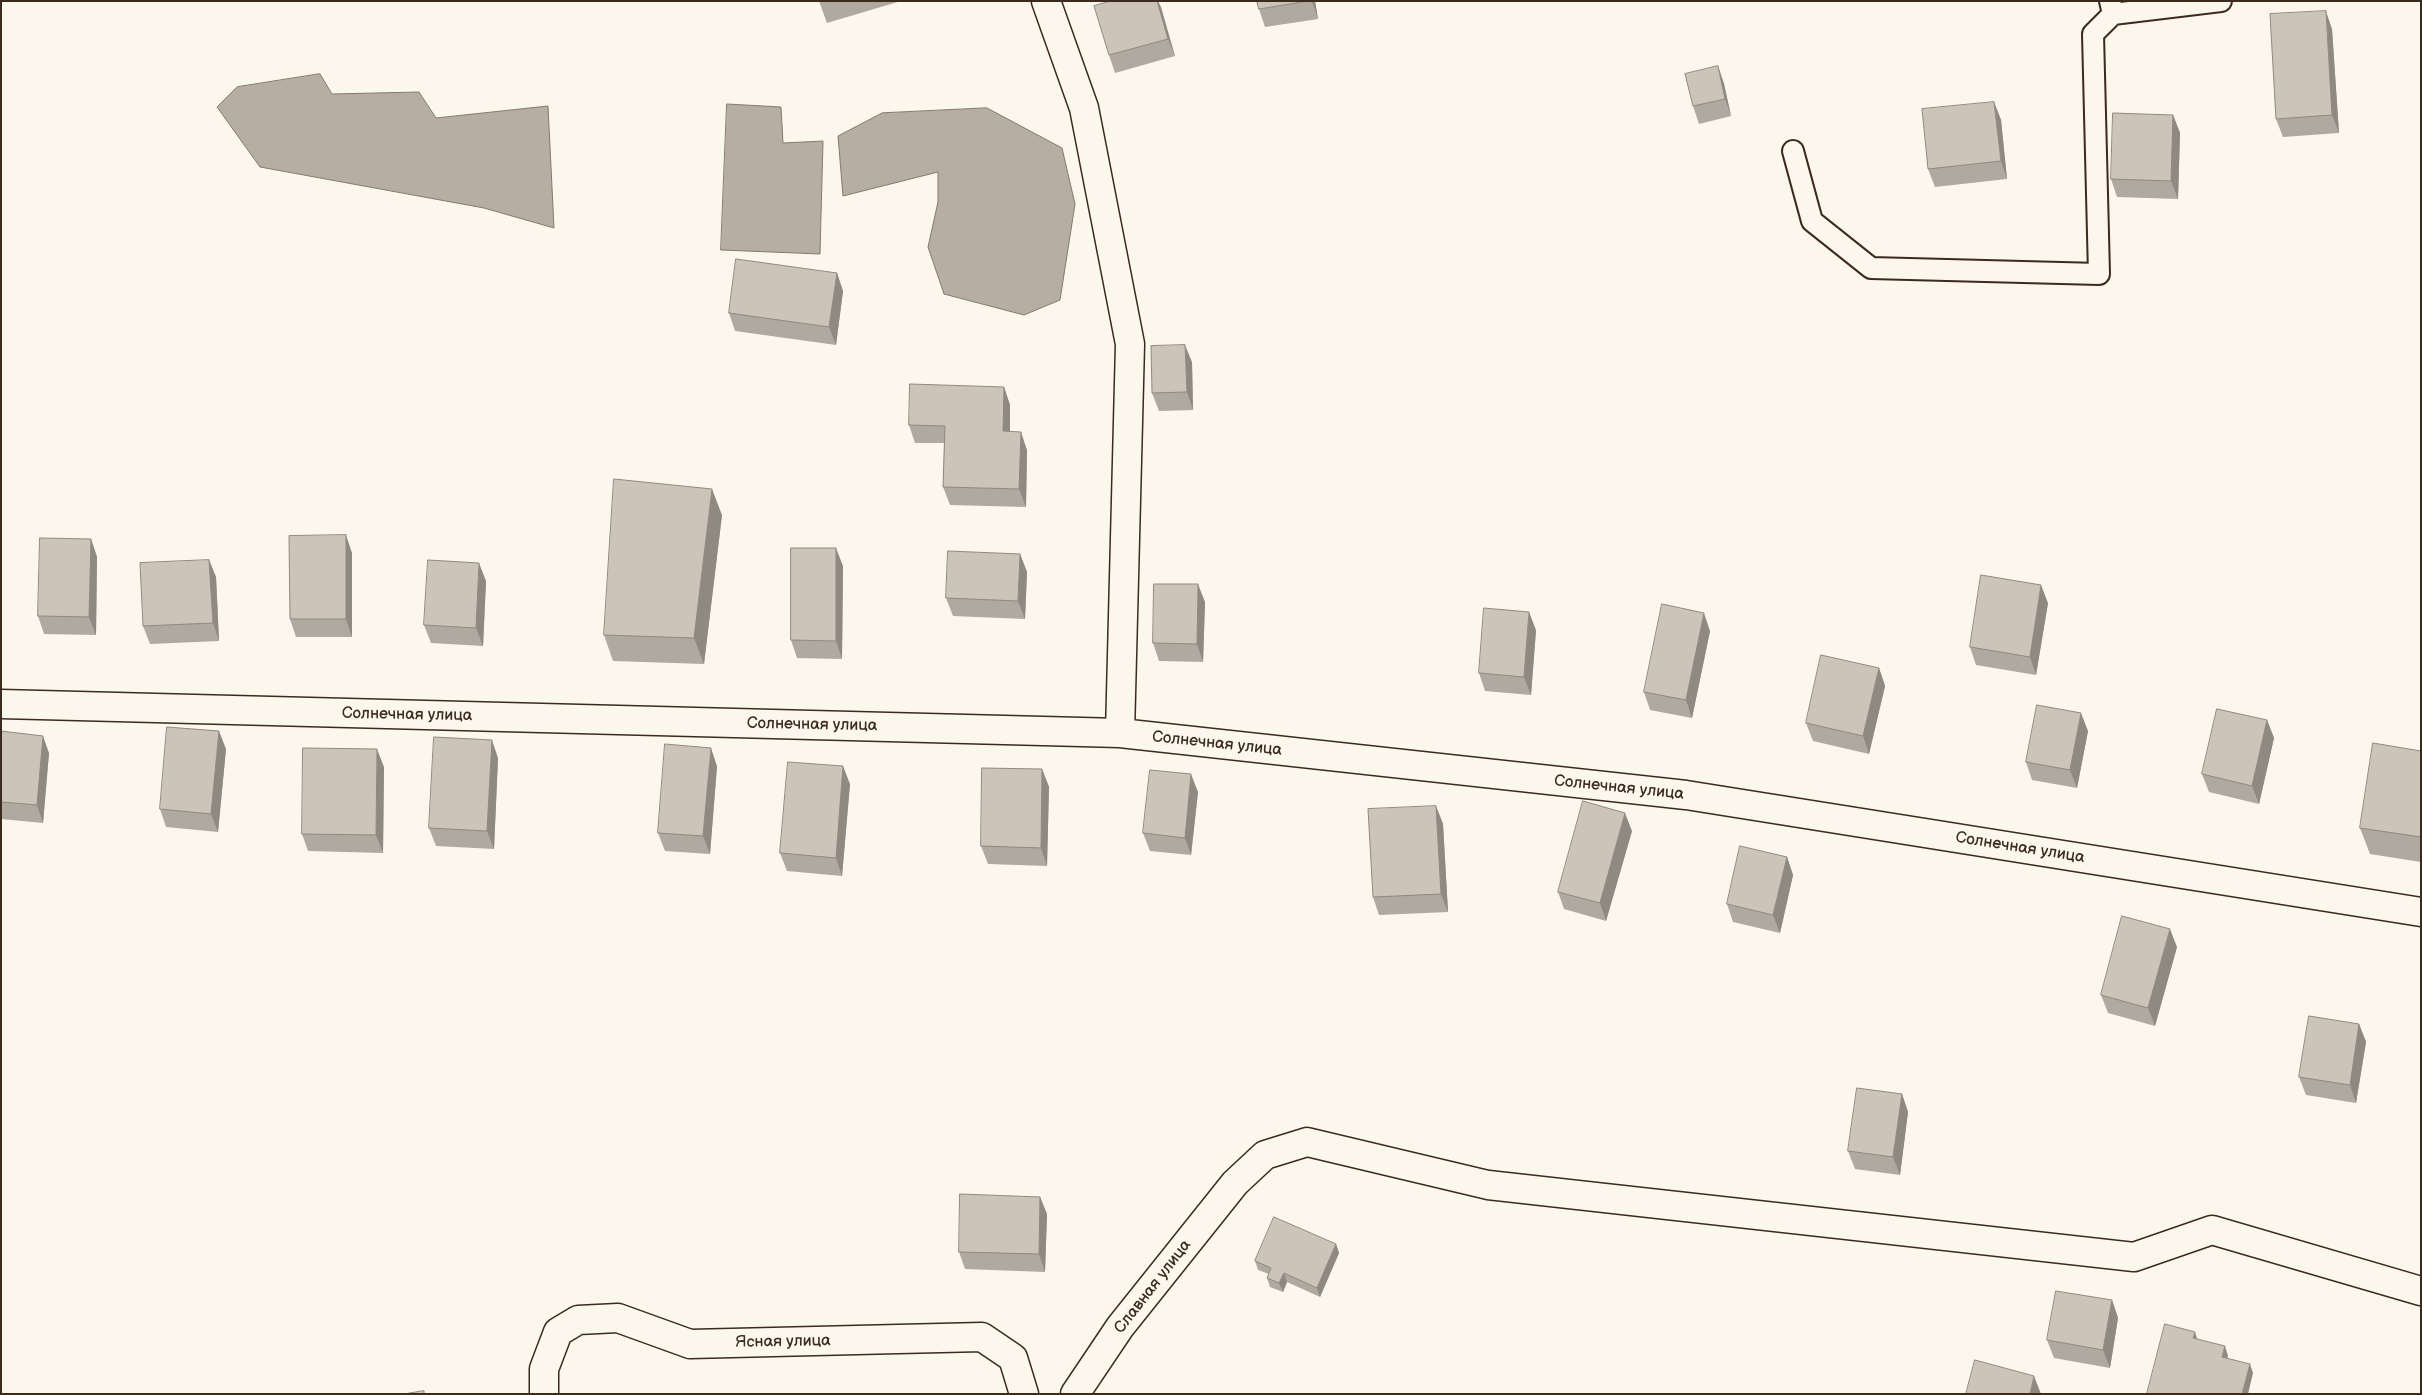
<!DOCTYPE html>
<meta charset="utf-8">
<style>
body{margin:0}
#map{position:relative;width:2422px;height:1395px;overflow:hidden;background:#fbf7ec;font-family:"Balsamiq Sans",sans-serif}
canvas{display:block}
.frame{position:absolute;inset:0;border:2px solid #3b2a1e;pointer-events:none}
</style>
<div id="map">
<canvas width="2422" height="1395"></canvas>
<div class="frame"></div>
</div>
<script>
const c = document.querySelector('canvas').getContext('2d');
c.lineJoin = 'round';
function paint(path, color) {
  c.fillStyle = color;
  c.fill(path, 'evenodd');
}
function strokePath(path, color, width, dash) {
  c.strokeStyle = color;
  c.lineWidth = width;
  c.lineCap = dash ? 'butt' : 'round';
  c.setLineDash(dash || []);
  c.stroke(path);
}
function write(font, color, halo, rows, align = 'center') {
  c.font = font + ' "Balsamiq Sans",sans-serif';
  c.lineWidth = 4;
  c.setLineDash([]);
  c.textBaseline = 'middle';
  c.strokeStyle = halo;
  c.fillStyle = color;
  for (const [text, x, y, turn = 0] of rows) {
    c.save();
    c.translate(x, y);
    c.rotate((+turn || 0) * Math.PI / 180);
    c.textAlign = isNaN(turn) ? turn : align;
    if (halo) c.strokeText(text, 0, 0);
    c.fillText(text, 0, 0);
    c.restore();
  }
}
const water = new Path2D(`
 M320,74L332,94L419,92L436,118L548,106L554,228L484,208L260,167L217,107L237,87Z
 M727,104L781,107L783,143L823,141L820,254L721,250Z
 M987,108L1062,148L1075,204L1060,300L1024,315L944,294L928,247L938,202V172L843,196L838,136L882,113Z`);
const service = new Path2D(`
 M2110,1L2113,14L2221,1
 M1793,151L1812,221L1871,268L2099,274L2093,34L2113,14`);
const minor = new Path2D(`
 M1046,1L1084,108L1130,344L1120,733
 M1,704L1120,733L1686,795L2421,912
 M544,1394V1369L558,1332L578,1320L618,1318L690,1344L982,1337L1013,1358L1024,1394
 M1075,1394L1120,1327L1235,1183L1265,1155L1307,1142L1488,1185L2134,1257L2212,1230L2421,1291`);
const wall = new Path2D(`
 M819,1H901L827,23Z
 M1111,1H1158L1175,56L1115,73L1109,55Z
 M1257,1H1315L1318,19L1265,27L1259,9Z
 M2332,29L2339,133L2283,137L2276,119Z
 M1718,66L1724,84L1731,116L1699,124L1693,106Z
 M1994,102L2001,120L2007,179L1935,187L1928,169Z
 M2173,115L2180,133L2178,199L2117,197L2111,179Z
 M837,273L843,291L836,345L735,331L729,313Z
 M1192,362L1193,410L1159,411L1152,393Z
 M1004,387L1010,405V432L1027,450L1026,507L950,505L943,487L944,443H915L909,425Z
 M722,515L704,664L613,661L604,635Z
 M91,539L97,557L96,635L44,634L38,616Z
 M352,553V637H296L290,619Z
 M1020,554L1027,572L1025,619L953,616L946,598Z
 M209,560L216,577L219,641L150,644L143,626Z
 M843,566L842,659L797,658L791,640Z
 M486,581L483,646L431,643L424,625Z
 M1205,602L1203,662L1159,661L1153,643Z
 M2048,603L2036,675L1976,665L1970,647Z
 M1536,630L1531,695L1485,691L1479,673Z
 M1710,631L1692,718L1650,710L1644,692Z
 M1879,668L1885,686L1869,754L1813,741L1806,723Z
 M2267,720L2274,738L2259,804L2209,792L2202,774Z
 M1,731L49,753L43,823L1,819Z
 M2088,731L2077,788L2032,780L2026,762Z
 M226,749L218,832L166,827L160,809Z
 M2421,751V862L2370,854L2360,828Z
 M498,758L494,849L436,846L429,828Z
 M717,766L710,854L665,851L658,833Z
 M384,767L383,853L308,851L302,834Z
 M1042,769L1049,787L1047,866L988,864L981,846Z
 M850,784L842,876L787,871L780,853Z
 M1198,792L1191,855L1150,851L1143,833Z
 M1436,806L1443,824L1448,912L1379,915L1373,897Z
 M1632,831L1606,921L1564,909L1558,892Z
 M1787,857L1793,875L1780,933L1733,922L1727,904Z
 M2177,947L2155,1026L2108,1013L2101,995Z
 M2359,1024L2366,1042L2356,1103L2306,1095L2299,1077Z
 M1902,1094L1908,1112L1900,1175L1855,1169L1848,1151Z
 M1040,1197L1047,1214L1045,1272L965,1269L959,1252Z
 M1336,1244L1339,1253L1320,1297L1287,1282L1283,1292L1270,1287L1267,1278L1269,1274L1258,1270L1255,1261Z
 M2112,1300L2118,1318L2110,1368L2054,1358L2047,1340Z`);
const shadedWall = new Path2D(`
 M1157,1H1158L1161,7L1175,56L1168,39Z
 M1312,1H1315L1318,19Z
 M2326,11L2332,29L2339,133L2332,115Z
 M1718,66L1724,84L1731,116L1725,99Z
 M1994,102L2001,120L2007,179L2001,161Z
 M2173,115L2180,133L2178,199L2171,181Z
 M837,273L843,291L836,345L829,327Z
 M1185,345L1192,362L1193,410L1187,392Z
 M1004,387L1010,405V449L1003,431Z
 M1021,432L1027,450L1026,507L1019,489Z
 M712,489L722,515L704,664L694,638Z
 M346,535L352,553V637L346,619Z
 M91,539L97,557L96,635L89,617Z
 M836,548L843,566L842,659L836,641Z
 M1020,554L1027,572L1025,619L1018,601Z
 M209,560L216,577L219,641L213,623Z
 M479,563L486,581L483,646L476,628Z
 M1198,584L1205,602L1203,662L1197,644Z
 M2041,585L2048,603L2036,675L2030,657Z
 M1529,612L1536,630L1531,695L1524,677Z
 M1704,613L1710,631L1692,718L1686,700Z
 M1879,668L1885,686L1869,754L1863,736Z
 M2081,713L2088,731L2077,788L2070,770Z
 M2267,720L2274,738L2259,804L2252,786Z
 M219,731L226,749L218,832L211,814Z
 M43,736L49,753L43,823L37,805Z
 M492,740L498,758L494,849L487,831Z
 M711,748L717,766L710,854L703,836Z
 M377,749L384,767L383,853L376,835Z
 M843,766L850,784L842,876L836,858Z
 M1042,769L1049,787L1047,866L1041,848Z
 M1191,774L1198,792L1191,855L1185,838Z
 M1436,806L1443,824L1448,912L1441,894Z
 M1625,813L1632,831L1606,921L1600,903Z
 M1787,857L1793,875L1780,933L1773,915Z
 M2170,929L2177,947L2155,1026L2148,1008Z
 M2359,1024L2366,1042L2356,1103L2350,1085Z
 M1902,1094L1908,1112L1900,1175L1893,1157Z
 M1040,1197L1047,1214L1045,1272L1039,1254Z
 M1336,1244L1339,1253L1320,1297L1317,1288Z
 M1284,1273L1287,1282L1283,1292L1279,1283Z
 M2112,1300L2118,1318L2110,1368L2103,1350Z
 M2195,1332L2198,1341L2193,1338Z
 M2225,1346L2228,1356L2225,1366L2222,1357Z
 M2250,1364L2253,1373L2248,1394H2242Z
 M2034,1376L2041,1394H2030Z`);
const building = new Path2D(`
 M1111,1H1157L1168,39L1109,55L1094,6Z
 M1257,1H1308L1259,9Z
 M2326,11L2332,115L2276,119L2270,14Z
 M1718,66L1725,99L1693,106L1685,74Z
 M1994,102L2001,161L1928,169L1922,109Z
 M2113,113L2173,115L2171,181L2111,179Z
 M736,259L837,273L829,327L729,313Z
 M1185,345L1187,392L1152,393L1151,346Z
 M910,384L1004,387L1003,431L1021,432L1019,489L943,487L945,426L909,425Z
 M614,479L712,489L694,638L604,635Z
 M346,535V619H290L289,536Z
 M40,538L91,539L89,617L38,616Z
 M791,548H836V641L791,640Z
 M948,551L1020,554L1018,601L946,598Z
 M209,560L213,623L143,626L140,563Z
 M428,560L479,563L476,628L424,625Z
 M1981,575L2041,585L2030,657L1970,647Z
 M1154,584H1198L1197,644L1153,643Z
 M1662,604L1704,613L1686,700L1644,692Z
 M1484,608L1529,612L1524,677L1479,673Z
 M1821,655L1879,668L1863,736L1806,723Z
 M2037,705L2081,713L2070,770L2026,762Z
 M2217,709L2267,720L2252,786L2202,774Z
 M167,727L219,731L211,814L160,809Z
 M1,731L43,736L37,805L1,802Z
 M434,737L492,740L487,831L429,828Z
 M2373,743L2421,751V837L2360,828Z
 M665,744L711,748L703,836L658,833Z
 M303,748L377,749L376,835L302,834Z
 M788,762L843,766L836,858L780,853Z
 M982,768L1042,769L1041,848L981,846Z
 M1150,770L1191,774L1185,838L1143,833Z
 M1583,801L1625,813L1600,903L1558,892Z
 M1436,806L1441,894L1373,897L1368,809Z
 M1740,846L1787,857L1773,915L1727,904Z
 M2122,916L2170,929L2148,1008L2101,995Z
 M2309,1016L2359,1024L2350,1085L2299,1077Z
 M1857,1088L1902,1094L1893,1157L1848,1151Z
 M960,1194L1040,1197L1039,1254L959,1252Z
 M1274,1217L1336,1244L1317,1288L1284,1273L1279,1283L1267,1278L1271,1268L1255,1261Z
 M2056,1291L2112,1300L2103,1350L2047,1340Z
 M2165,1324L2195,1332L2193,1338L2225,1346L2222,1357L2250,1364L2242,1394H2147Z
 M1975,1360L2034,1376L2030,1394H1966Z
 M424,1391V1394H404Z`);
const streetNames = [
 ["Солнечная улица",407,715,1],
 ["Солнечная улица",812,725,1],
 ["Солнечная улица",1217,744,6],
 ["Солнечная улица",1619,788,6],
 ["Солнечная улица",2020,848,9],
 ["Славная улица",1153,1287,-52],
 ["Ясная улица",783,1342,-1]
];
paint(water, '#b6aea2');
strokePath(water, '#85796d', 1);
strokePath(service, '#3b2a1e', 24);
strokePath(minor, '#3b2a1e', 31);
strokePath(service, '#fbf7ec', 20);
strokePath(minor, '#fbf7ec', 28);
paint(wall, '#afa99f');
paint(shadedWall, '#8f8982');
paint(building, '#ccc4b9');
strokePath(building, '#8f8982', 1);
write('16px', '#3b2a1e', '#fbf7ec', streetNames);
</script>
